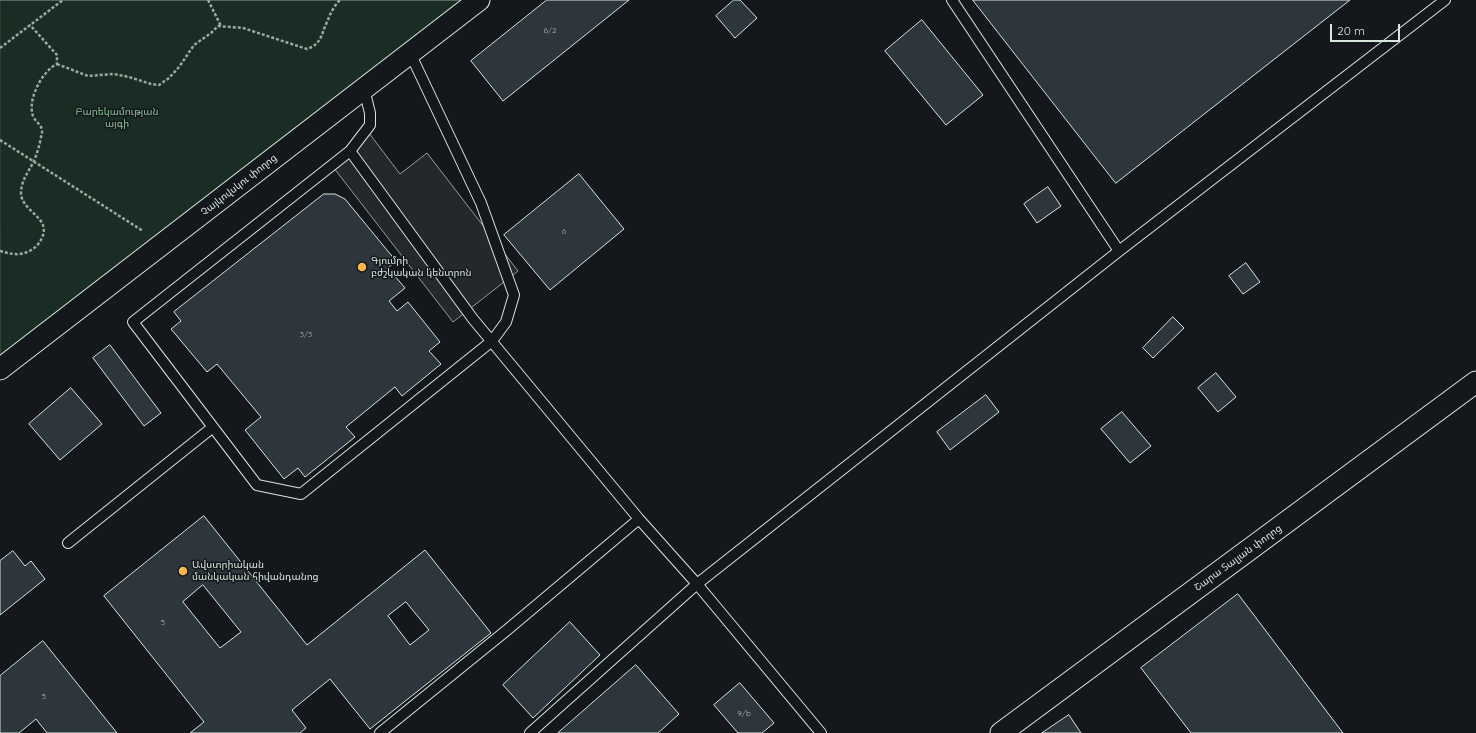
<!DOCTYPE html>
<meta charset="utf-8">
<style>
body{margin:0}
#map{position:relative;width:1476px;height:733px;overflow:hidden;background:#14181c;font-family:Quicksand,sans-serif}
canvas{display:block}
.scale{position:absolute;left:1330px;top:24px;width:70px;height:18px;box-sizing:border-box;border:2px solid #d8e6dc;border-top:0;padding-left:5px;font-size:12px;line-height:14px;white-space:nowrap;color:#d8e6dc;-webkit-text-stroke:3px #14181c;paint-order:stroke}
</style>
<div id="map">
<canvas width="1476" height="733"></canvas>
<div class="scale">20 m</div>
</div>
<script>
const c = document.querySelector('canvas').getContext('2d');
c.lineJoin = 'round';
function paint(path, color) {
  c.fillStyle = color;
  c.fill(path, 'evenodd');
}
function strokePath(path, color, width, dash) {
  c.strokeStyle = color;
  c.lineWidth = width;
  c.lineCap = dash ? 'butt' : 'round';
  c.setLineDash(dash || []);
  c.stroke(path);
}
function write(font, color, halo, rows, align = 'center') {
  c.font = font + ' Quicksand,"Noto Sans Armenian",sans-serif';
  c.lineWidth = 3;
  c.setLineDash([]);
  c.textBaseline = 'middle';
  c.strokeStyle = halo;
  c.fillStyle = color;
  for (const [text, x, y, turn = 0] of rows) {
    c.save();
    c.translate(x, y);
    c.rotate((+turn || 0) * Math.PI / 180);
    c.textAlign = isNaN(turn) ? turn : align;
    if (halo) c.strokeText(text, 0, 0);
    c.fillText(text, 0, 0);
    c.restore();
  }
}
const green = new Path2D(`
 M0,0H464L0,356Z`);
const parking = new Path2D(`
 M369,133L400,174L427,153L518,271L453,322L330,163Z`);
const building = new Path2D(`
 M547,0H629L503,101L471,61Z
 M734,0H740L757,18L735,38L716,16Z
 M973,0H1350L1116,183Z
 M922,20L983,95L946,125L885,51Z
 M579,174L624,229L550,290L504,235Z
 M1048,187L1061,206L1037,223L1024,204Z
 M324,194H335L345,199L396,261L388,268L405,288L389,301L397,311L408,302L440,342L429,351L441,364L402,396L395,387L346,427L355,437L305,477L298,468L284,479L245,430L261,417L217,364L207,372L171,329L181,321L174,312Z
 M1246,263L1260,282L1243,294L1229,276Z
 M1173,317L1184,328L1153,358L1143,348Z
 M110,345L161,413L144,426L93,358Z
 M1216,373L1236,397L1218,412L1198,388Z
 M71,388L102,424L60,460L29,424Z
 M986,395L999,412L950,450L937,432Z
 M1122,412L1151,446L1130,463L1101,429Z
 M204,516L307,645L425,550L491,633L370,729L330,679L292,710L306,728L300,733H190L204,722L104,596ZM203,585L241,632L220,648L183,602ZM406,602L429,630L410,645L388,616Z
 M13,551L25,566L31,561L45,579L0,615V561Z
 M1238,594L1343,733H1191L1141,668Z
 M570,622L600,655L533,718L503,685Z
 M43,641L117,733H47L36,719L19,733H0V676Z
 M636,665L679,714L658,733H558Z
 M740,683L774,723L762,733H738L714,705Z
 M1069,715L1081,733H1042Z`);
const path = new Path2D(`
 M208,0L221,26
 M0,48L63,0
 M57,64L88,76L114,74L129,77L151,84L159,85L169,78L179,67L194,45L211,33L218,26L243,28L307,49C322,44 321,34 327,22C330,14 334,6 340,0
 M0,140L143,231
 M0,251C5,252 10,254 15,254C24,255 34,250 39,243C56,218 23,214 21,194C21,181 27,174 33,163C36,157 40,144 41,137C45,125 37,125 33,116C27,100 42,71 57,64V55L30,25`);
const lane = new Path2D(`
 M952,0L1119,251
 M364,89L370,113V125L350,151L133,322L257,485L301,494L492,341L506,322L514,295L481,203L410,53
 M350,151L473,319L639,519L697,584L821,733
 M68,543L213,427
 M380,733L507,630L639,519
 M530,733L697,584L1119,251L1445,0`);
const street = new Path2D(`
 M0,369L479,0
 M1001,733L1476,382`);
const markers = [
 [362,267,5,"#ffb74d"],
 [183,571,5,"#ffb74d"]
];
const numberNames = [
 ["6/2",550,31],
 ["6",564,232],
 ["3/3",306,335],
 ["5",163,623],
 ["5",44,697],
 ["9/b",744,714]
];
const parkNames = [
 ["Բարեկամության",117,112],
 ["այգի",117,124]
];
const streetNames = [
 ["Չայկովսկու փողոց",239,185,-38],
 ["Շարա Տալյան փողոց",1238,558,-36]
];
const poiNames = [
 ["Գյումրի",371,261],
 ["բժշկական կենտրոն",371,273],
 ["Ավստրիական",192,565],
 ["մանկական հիվանդանոց",192,577]
];
paint(green, '#1a2d24');
strokePath(green, '#939e99', 1);
paint(parking, '#24282b');
strokePath(parking, '#939e99', 1);
paint(building, '#2c363c');
strokePath(building, '#d8e6dc', 1);
strokePath(lane, '#d8e6dc', 12);
strokePath(street, '#d8e6dc', 23);
strokePath(path, '#9da8a2', 2.5, [3, 2]);
strokePath(lane, '#14181c', 10);
strokePath(street, '#14181c', 21);
for (const [x, y, r, color] of markers) {
  const dot = new Path2D();
  dot.arc(x, y, r, 0, 2 * Math.PI);
  c.fillStyle = color;
  c.fill(dot);
  strokePath(dot, '#14181c', 1.5);
}
write('8px', '#adbab4', null, numberNames);
write('10px', '#8ac095', '#14181c', parkNames);
write('10px', '#d8e6dc', '#14181c', streetNames);
write('10px', '#d8e6dc', '#14181c', poiNames, 'left');
</script>
